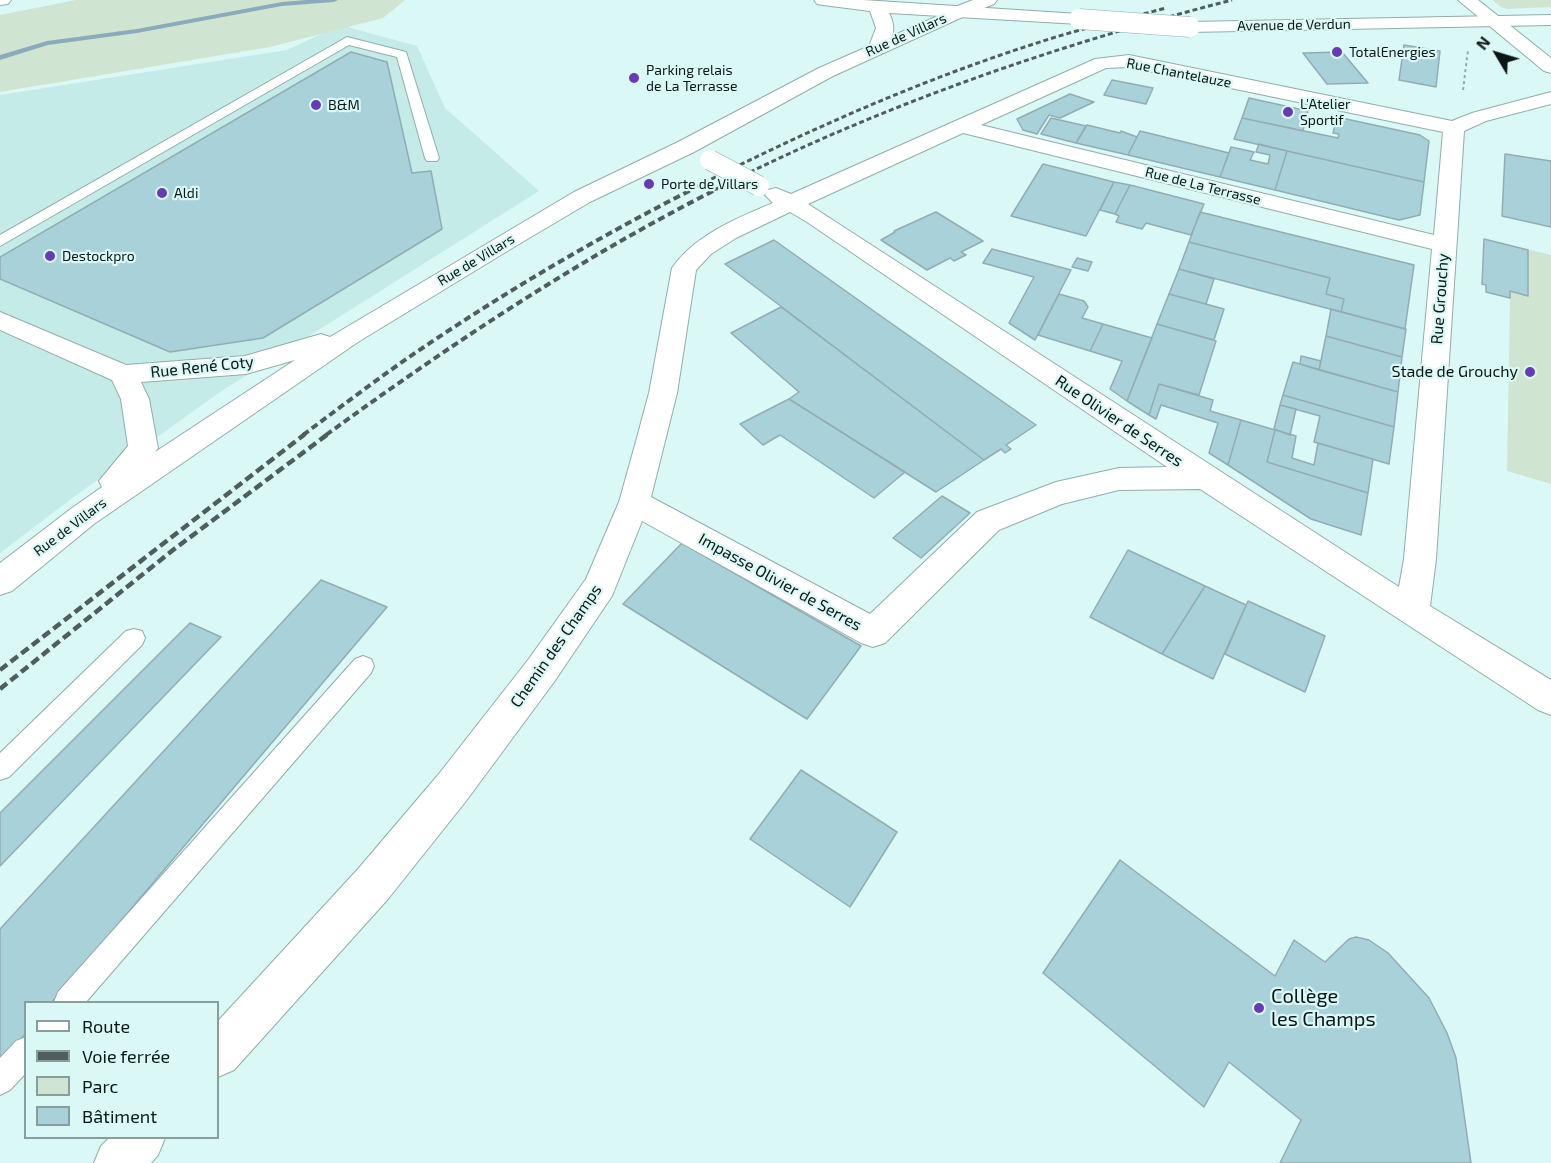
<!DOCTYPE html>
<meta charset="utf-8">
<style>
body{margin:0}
#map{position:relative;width:1551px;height:1163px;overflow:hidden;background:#daf8f5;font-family:"Exo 2",sans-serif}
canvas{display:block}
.legend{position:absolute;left:24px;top:1001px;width:195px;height:138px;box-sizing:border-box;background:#daf8f5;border:2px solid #879e9b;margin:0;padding:8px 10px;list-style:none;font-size:18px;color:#0b1615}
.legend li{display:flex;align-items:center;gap:12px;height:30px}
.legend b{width:30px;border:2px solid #879e9b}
.north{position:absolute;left:1467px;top:24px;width:60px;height:60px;-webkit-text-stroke:4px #daf8f5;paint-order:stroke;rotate:308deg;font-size:16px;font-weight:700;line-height:24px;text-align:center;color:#0b1615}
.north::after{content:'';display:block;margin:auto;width:21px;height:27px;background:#0b1615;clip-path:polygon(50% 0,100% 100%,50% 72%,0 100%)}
</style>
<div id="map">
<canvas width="1551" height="1163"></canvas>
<ul class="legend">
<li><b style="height:8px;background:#fff"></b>Route</li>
<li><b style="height:8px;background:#4d5e5d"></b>Voie ferrée</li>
<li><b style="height:16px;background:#d0e5d1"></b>Parc</li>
<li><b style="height:16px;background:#a9d1d9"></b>Bâtiment</li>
</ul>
<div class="north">N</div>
</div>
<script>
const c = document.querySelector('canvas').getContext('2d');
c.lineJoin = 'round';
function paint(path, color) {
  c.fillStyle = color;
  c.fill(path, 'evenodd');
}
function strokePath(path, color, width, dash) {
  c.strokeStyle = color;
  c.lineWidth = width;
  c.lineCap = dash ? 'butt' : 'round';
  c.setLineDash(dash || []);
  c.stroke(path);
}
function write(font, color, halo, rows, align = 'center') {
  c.font = font + ' "Exo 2",sans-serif';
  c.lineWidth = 4.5;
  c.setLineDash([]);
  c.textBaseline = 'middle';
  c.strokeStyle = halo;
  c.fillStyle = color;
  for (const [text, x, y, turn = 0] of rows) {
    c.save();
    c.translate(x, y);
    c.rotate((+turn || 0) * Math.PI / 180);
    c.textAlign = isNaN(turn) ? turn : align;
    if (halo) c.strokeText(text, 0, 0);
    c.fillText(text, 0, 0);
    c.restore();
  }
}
const built = new Path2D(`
 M340,25L417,46L445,108L539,191L220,392L75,496L0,553V95L287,50Z`);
const green = new Path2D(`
 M76,0H405L383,18L270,47L0,92V15Z
 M1492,0H1551V7L1507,9L1501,7Z
 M1484,239L1551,255V484L1507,471L1510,299L1486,292V285L1482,284Z`);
const stream = new Path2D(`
 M306,0H338L334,2L282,6L137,33L48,45L0,60V55L47,41L137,29L282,2Z`);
const building = new Path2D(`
 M1404,45L1440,51L1436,87L1399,80Z
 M351,52L387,62L412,173L431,171L442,229L263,338L170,352L0,279V257Z
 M1342,52L1368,83L1327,84L1303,53Z
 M1112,80L1153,88L1146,104L1104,95Z
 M1070,94L1094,102L1060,118L1049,115L1037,134L1023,130L1017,119Z
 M1249,98L1308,111L1303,131L1242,118Z
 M1337,117L1420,135L1429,141L1424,182L1234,139L1242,118L1338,138L1339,134L1333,133Z
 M1051,118L1086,126L1076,143L1041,134Z
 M1087,125L1120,133L1121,131L1137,137L1128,155L1076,143Z
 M1140,131L1229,153L1220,177L1128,155Z
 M1259,144L1287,151L1275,190L1220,177L1231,147L1254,152L1250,160L1268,164L1270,155L1256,152Z
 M1287,151L1424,182L1420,215L1399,220L1275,190Z
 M1505,154L1551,161V227L1502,216Z
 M1043,164L1114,182L1086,236L1011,216Z
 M1114,182L1130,185L1115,214L1100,210Z
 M1130,185L1204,204L1191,235L1146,223L1142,229L1116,222L1119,216L1115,214Z
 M936,212L983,241L961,252L966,255L954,261L950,258L927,270L881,240L895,232L894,231Z
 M1200,212L1414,265L1405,329L1341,312L1344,299L1326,294L1330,278L1189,242Z
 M1484,239L1528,250V296L1510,291V298L1486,292V285L1482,284Z
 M774,240L878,314L1036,425L1006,445L1011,449L1005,453L1001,449L984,460L725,264Z
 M1189,242L1330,278L1326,294L1344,299L1341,312L1179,269Z
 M992,249L1071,270L1035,340L1009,323L1034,277L983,263Z
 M1077,258L1092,262L1088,271L1072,267Z
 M1179,269L1214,279L1206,304L1169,294Z
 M1059,294L1084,301L1088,307L1082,318L1103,324L1090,351L1038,335Z
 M1169,294L1224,309L1214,340L1157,324Z
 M781,307L984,460L936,492L789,399L799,392L731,333Z
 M1331,309L1406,329L1402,357L1326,336Z
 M1103,324L1152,338L1127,401L1110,389L1122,361L1090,351Z
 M1157,324L1216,341L1199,395L1159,384L1149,415L1127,401Z
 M1326,336L1402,357L1398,392L1319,370Z
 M1301,356L1321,361L1319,370L1300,364Z
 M1293,362L1398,392L1394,427L1283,395Z
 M1159,384L1213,400L1210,411L1241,420L1228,465L1209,453L1218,423L1161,405L1156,419L1149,415Z
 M1283,395L1394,427L1389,464L1314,442L1320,416L1280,405Z
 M789,399L905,472L874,498L780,435L763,445L740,424Z
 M1280,405L1296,409L1290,435L1274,429Z
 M1241,420L1275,430L1267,462L1368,493L1361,535L1311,519L1228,465Z
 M1275,430L1296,436L1292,458L1314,465L1318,443L1373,459L1368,493L1267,462Z
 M942,496L970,513L921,558L893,538Z
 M682,543L861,646L807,719L623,604Z
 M1128,550L1205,586L1162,654L1090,617Z
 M321,580L387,607L52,1002H26V1033L0,1063V929Z
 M1205,586L1246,605L1213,679L1162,654Z
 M1248,601L1325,636L1305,692L1225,654Z
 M190,623L221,637L0,866V813Z
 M801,770L897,832L850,907L750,839Z
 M1120,860L1275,976L1294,940L1325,962L1349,939L1356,937L1369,940L1388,953L1429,998L1447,1033L1456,1058L1471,1163H1280L1301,1120L1229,1062L1204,1107L1043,973Z`);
const path = new Path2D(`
 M1463,90L1468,50`);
const service = new Path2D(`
 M347,37L406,52L439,158L437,161H427L425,158L397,57L349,45L0,246V235Z
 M134,629L142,631L145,638L142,645L9,777L0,780V753L126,631Z
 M363,656L371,659L374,666L371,673L86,1002H54L58,992L355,659Z
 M26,1037V1073L10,1090L0,1095V1058L16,1041Z`);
const minor = new Path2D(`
 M1458,0H1478L1551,58V73L1544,71Z
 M961,6L967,7L970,11L967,15L833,76L694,152L590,202L514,247L358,342L94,524L12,591L0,595V563L72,508L102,487L99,481L128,446L121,399L112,380L0,330V312L126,365L245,356L321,334L330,337L574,192L678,142L819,68ZM295,360L155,452L158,448L149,399L141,382L246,374Z
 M1129,55L1452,121L1472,113L1551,92V104L1486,121L1464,131L1436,559L1430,606L1551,680V715L1538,710L1200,489L1119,490L1062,504L999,530L885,643L873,647L861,643L642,521L612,596L554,682L466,801L388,899L234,1070L218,1077V1021L358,869L438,775L528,660L586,579L619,502L635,445L649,393L672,268C695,235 737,218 773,203L765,195L768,190L776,188L791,194L1095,59ZM1129,67L1443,132L1434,235L981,125L1106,68ZM963,133L1432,249L1404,559L1399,587L808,204ZM790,212L807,222L1167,467L1119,468L1056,482L977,512L870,614L651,497L677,393L696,270L711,254L736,238Z
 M109,1138H165L158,1155L151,1163H94L101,1146Z`);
const tertiary = new Path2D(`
 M973,0H997L994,4L967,15H955L952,11L955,7Z`);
const secondary = new Path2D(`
 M0,0H11L8,4L0,5Z
 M814,0H863L1079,14L1085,15L1088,19L1085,23L1079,24L889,13C897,28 893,39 884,53H870L868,49L876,28L870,11L823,5L817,4Z
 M1551,15V25L1190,32L1184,31L1181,27L1184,23L1190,22Z`);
const railFar2 = new Path2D(`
 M690,190C807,130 929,76 1056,37C1092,26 1129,18 1166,8
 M714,190C879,106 1053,46 1232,0`);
const railFar1 = new Path2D(`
 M303,435C342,406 381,376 421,349C508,290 599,237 693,189
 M326,435C451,344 579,259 717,189`);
const rail = new Path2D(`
 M0,670L305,434
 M0,689L173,550L328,434`);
const minorBridge = new Path2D(`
 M710,160L759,186`);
const secondaryBridge = new Path2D(`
 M1079,19L1190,27`);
const markers = [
 [1337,52,6,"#663bb3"],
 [634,78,6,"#663bb3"],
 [316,105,6,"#663bb3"],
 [1288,112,6,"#663bb3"],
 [649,184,6,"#663bb3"],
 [162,193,6,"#663bb3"],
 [50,256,6,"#663bb3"],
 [1530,372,6,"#663bb3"],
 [1259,1008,6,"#663bb3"]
];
const farStreetnames = [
 ["Avenue de Verdun",1294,25,-1],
 ["Rue de Villars",906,35,-24],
 ["Rue Chantelauze",1179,73,11],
 ["Rue de La Terrasse",1203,186,14],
 ["Rue de Villars",476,260,-31],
 ["Rue de Villars",70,527,-37]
];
const farPoinames = [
 ["TotalEnergies",1349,52],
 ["Parking relais",646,70],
 ["de La Terrasse",646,86],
 ["L'Atelier",1300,104],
 ["Sportif",1300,120],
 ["B&M",328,105],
 ["Porte de Villars",661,184],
 ["Aldi",174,193],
 ["Destockpro",62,256]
];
const streetNames = [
 ["Rue Grouchy",1440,299,-86],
 ["Rue René Coty",202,367,-6],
 ["Rue Olivier de Serres",1119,421,34],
 ["Impasse Olivier de Serres",780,582,29],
 ["Chemin des Champs",556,646,-55]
];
const poiNames = [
 ["Stade de Grouchy",1518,372]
];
const nearPoinames = [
 ["Collège",1271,996],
 ["les Champs",1271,1019]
];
paint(built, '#c4ebe7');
paint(green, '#d0e5d1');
paint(stream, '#8babbd');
paint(building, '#a9d1d9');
strokePath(building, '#92adb2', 1.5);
strokePath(service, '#91adaa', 2);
strokePath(minor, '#91adaa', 2);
strokePath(tertiary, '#91adaa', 2);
strokePath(secondary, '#91adaa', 2);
strokePath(path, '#94aba9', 2, [3, 3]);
paint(service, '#fff');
paint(minor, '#fff');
paint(tertiary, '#fff');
paint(secondary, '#fff');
strokePath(railFar2, '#4d5e5d', 3, [5, 3]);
strokePath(railFar1, '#4d5e5d', 4, [7, 4]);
strokePath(rail, '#4d5e5d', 4.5, [9, 4.5]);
strokePath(minorBridge, '#91adaa', 21, []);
strokePath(secondaryBridge, '#91adaa', 21, []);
strokePath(minorBridge, '#fff', 20);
strokePath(secondaryBridge, '#fff', 20);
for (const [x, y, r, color] of markers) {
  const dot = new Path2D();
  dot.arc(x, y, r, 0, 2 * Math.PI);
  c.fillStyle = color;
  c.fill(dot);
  strokePath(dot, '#daf8f5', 2);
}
write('14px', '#0b1615', '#daf8f5', farStreetnames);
write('14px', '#0b1615', '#daf8f5', farPoinames, 'left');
write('16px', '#0b1615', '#daf8f5', streetNames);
write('16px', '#0b1615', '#daf8f5', poiNames, 'right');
write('20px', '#0b1615', '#daf8f5', nearPoinames, 'left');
</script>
